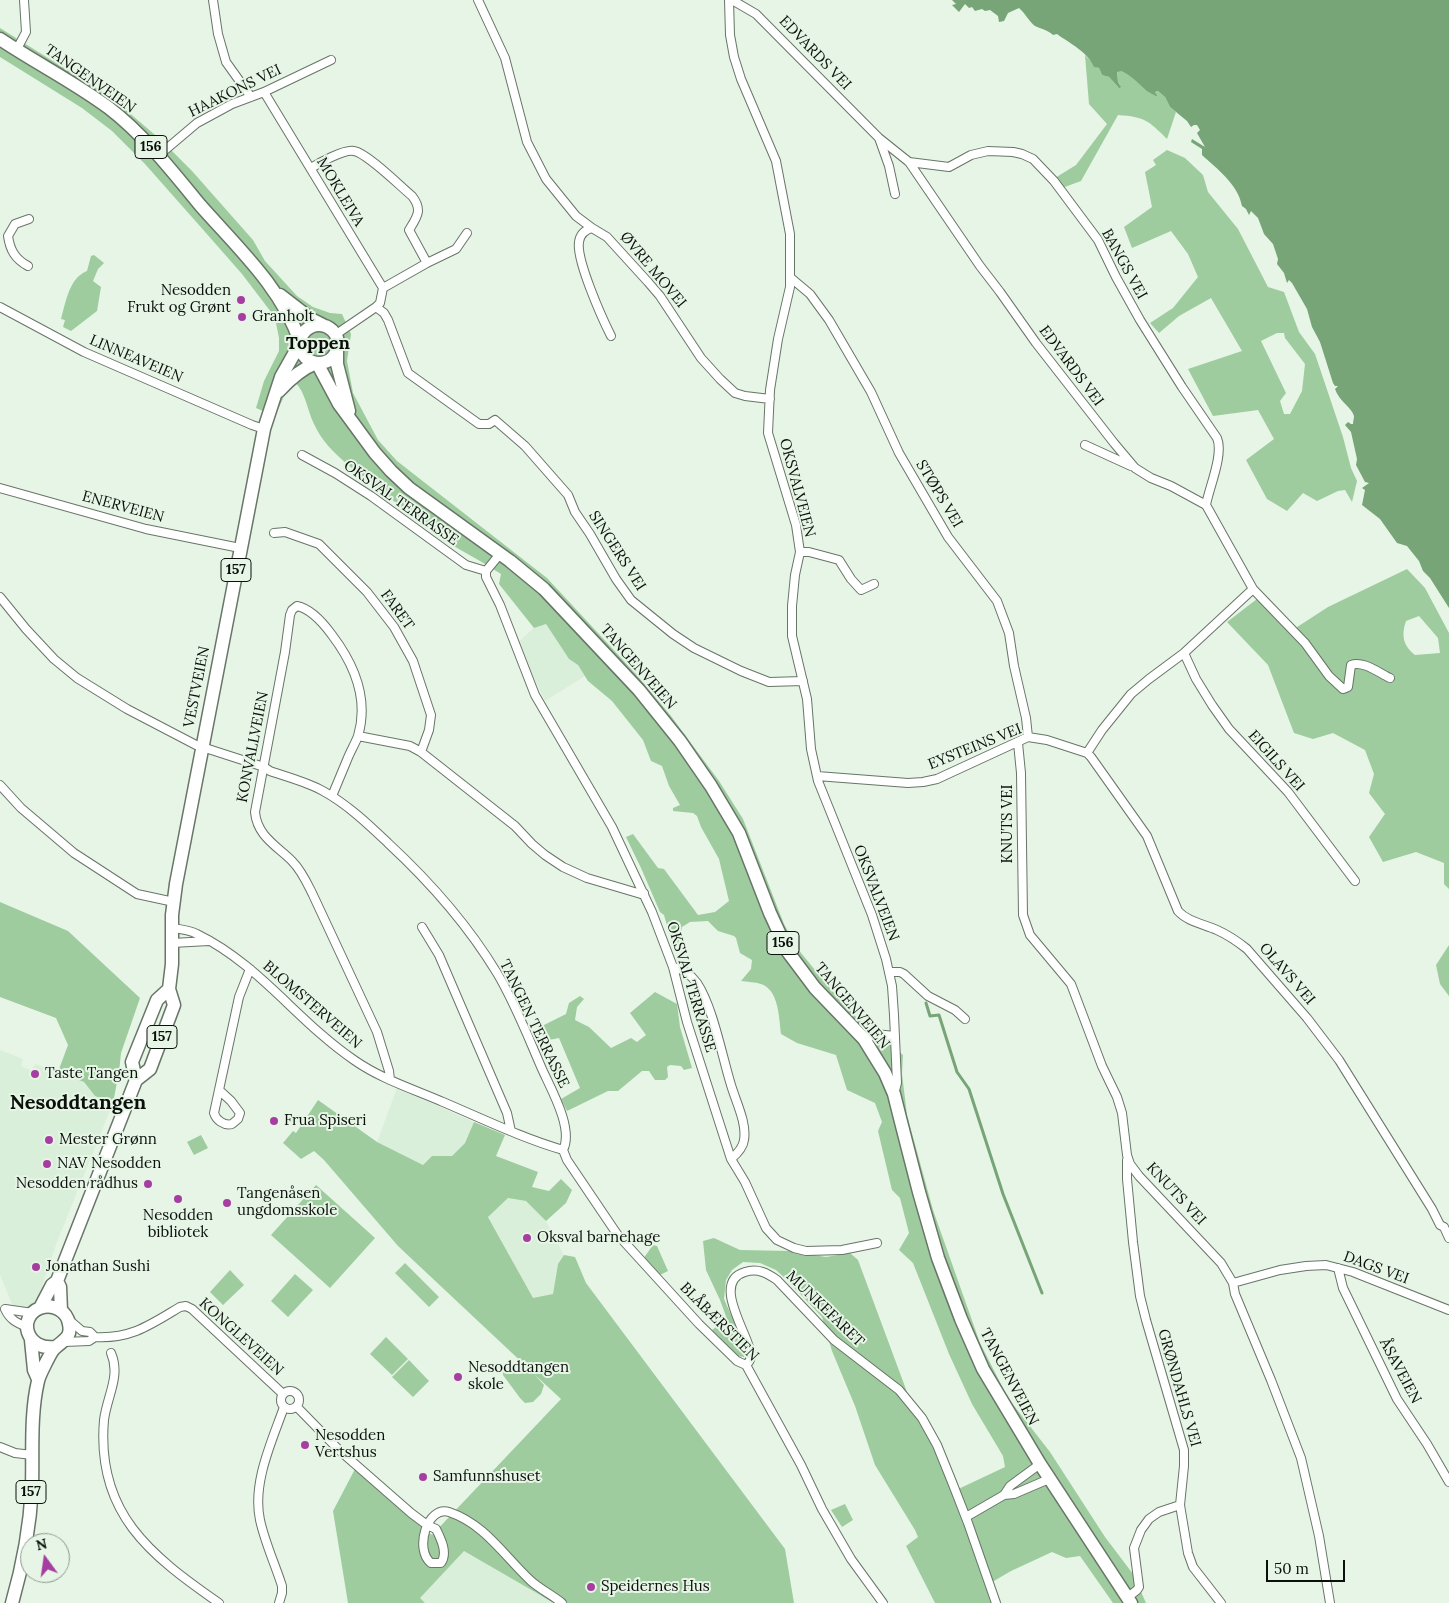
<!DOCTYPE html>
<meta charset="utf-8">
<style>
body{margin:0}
#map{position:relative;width:1449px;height:1603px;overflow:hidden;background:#e6f5e6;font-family:Lora,serif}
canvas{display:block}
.north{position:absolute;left:20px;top:1533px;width:50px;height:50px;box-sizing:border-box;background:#e6f5e6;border:1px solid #8e998e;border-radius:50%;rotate:346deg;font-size:14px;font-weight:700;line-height:20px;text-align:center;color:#0b100b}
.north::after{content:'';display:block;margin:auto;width:18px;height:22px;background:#a63ea1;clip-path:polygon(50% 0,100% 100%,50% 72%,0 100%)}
.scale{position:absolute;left:1266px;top:1560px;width:79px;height:22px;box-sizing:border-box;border:2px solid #0b100b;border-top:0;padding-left:6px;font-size:15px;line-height:18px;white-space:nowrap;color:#0b100b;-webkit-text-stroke:4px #e6f5e6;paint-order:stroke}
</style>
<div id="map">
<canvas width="1449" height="1603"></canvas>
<div class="north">N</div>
<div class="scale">50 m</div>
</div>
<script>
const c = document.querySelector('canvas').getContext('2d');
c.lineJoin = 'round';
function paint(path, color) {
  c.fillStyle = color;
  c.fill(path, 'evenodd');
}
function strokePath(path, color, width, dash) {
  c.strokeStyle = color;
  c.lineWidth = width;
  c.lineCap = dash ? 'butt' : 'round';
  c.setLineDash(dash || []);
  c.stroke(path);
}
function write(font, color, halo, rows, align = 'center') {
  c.font = font + ' Lora,serif';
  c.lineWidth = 4;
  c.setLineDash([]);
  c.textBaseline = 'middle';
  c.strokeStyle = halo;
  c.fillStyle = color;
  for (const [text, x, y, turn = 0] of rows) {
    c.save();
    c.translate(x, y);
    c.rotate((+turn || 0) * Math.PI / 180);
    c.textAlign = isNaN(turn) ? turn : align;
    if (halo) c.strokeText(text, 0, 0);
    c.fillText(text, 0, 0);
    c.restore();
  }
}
const built = new Path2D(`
 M546,624L569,659L578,665L585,676L545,701L517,643L534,628Z
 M0,1050L23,1059L21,1066L32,1071L35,1064L84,1082L95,1096L113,1103L57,1242L33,1313L12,1304L0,1275Z
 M397,1088L474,1122L465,1143L452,1156H432L423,1165L377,1142Z
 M508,1198L526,1201L546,1221L564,1255L558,1264L553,1294L533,1299L488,1216Z
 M464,1551L552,1601L554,1603H425L419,1598Z`);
const green = new Path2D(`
 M0,28L112,98L162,141L192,171L253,240L265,261L297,296L313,307L330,313L342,314L351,334L347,361L353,393L378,440L397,461L547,578L636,674L671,716L719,781L743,819L784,924L797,948L828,986L857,1018L903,1055L902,1074L907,1115L933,1210L980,1343L1008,1398L1050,1452L1105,1537L1133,1574L1146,1603H1113L1080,1556L1066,1558L1052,1552L1011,1571L987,1585L992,1603H935L906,1546L918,1537L915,1530L875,1465L855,1406L832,1351L822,1317L787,1280L776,1270L760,1263L743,1262L732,1270L726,1280L724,1299L747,1351L744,1357L737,1356L712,1330L727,1319L720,1300L706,1270L703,1241L714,1238L740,1250L789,1251L826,1257L850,1253L858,1260L917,1419L927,1434L952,1492L1005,1467L1003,1456L972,1404L949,1354L913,1263L899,1250L909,1233L900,1198L892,1190L878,1131L882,1122L875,1103L847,1090L836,1055L797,1043L781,1034C779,1018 779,990 761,984C755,982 748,982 741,981L751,969L752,960L740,953L736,938L734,936L718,931L708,921L690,922L682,927L677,949L673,946L664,915L660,912L641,868L626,837L633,834L658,868L664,869L698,915L715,912L729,901L719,859L701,827L697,816L693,813L673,811V808L680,805L669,786L662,766L651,761L643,740L612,701L588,681L578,665L569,659L546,624L534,628L499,584L501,574L480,561L443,540L347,464C334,453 321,440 314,424C307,410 306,393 295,382L286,392L275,416L256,408L264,381L279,351V338L276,323L271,312L242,274L206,233L145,164L112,131L82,108L0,57Z
 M1085,55L1097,68H1099L1102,75L1109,77L1118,87L1120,85L1118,82L1117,71H1121C1135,76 1144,89 1158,97L1155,92L1158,91L1165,97L1170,107L1176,112L1167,139C1148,120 1145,117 1118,115L1081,181L1062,188L1055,178L1076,165L1107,124L1089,104Z
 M1167,150L1185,158L1203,175L1208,192L1238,229L1268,287L1284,292L1299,332L1315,354L1343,437L1351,468L1357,481L1352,502L1345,490L1338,491L1317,501L1303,493L1287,511L1267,499L1246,460L1274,439L1258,410L1213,416L1188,369L1242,351L1211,298L1179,316L1159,333L1150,323L1173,308L1198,277L1188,254L1171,231L1132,248L1124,227L1152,207L1145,172L1156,165L1153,160ZM1277,333H1284L1285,338L1305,364L1302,391L1290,414H1284L1280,401L1286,393L1261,341Z
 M94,255L104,263L98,269L93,281L101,287L97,311L71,331L63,327L65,320L61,319C66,302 69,278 87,271L91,256Z
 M1407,569L1425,588L1449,633V889L1444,884V863L1416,852L1383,862L1369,837L1385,814L1369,793L1374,774L1365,750L1333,733L1313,739L1294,733L1268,665L1227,622L1257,599L1291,631L1328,607ZM1419,616L1438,638L1440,653L1415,655C1403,646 1401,635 1406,621Z
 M0,902L68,931L140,998L121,1053L119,1072L113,1103L95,1096L84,1082L58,1072L68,1045L56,1018L0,997Z
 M1449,945V996L1440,984L1436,965Z
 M655,992L677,1004L680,1027L692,1068L684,1070L681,1066L670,1065L667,1067L668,1077L665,1080H655L649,1071H642L618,1091H608L567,1111L561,1099L580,1088L559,1038L549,1040L542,1026L566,1014L569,1003L580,996L584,999L577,1007L575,1020L589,1027L611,1048L631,1038L637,1042L646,1035L630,1013Z
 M318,1100L377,1142L423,1165L432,1156H452L465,1143L474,1122L505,1135L496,1156L538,1172L532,1187L549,1191L561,1179L572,1190L566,1203L546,1221L526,1201L508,1198L488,1217L533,1298L553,1294L558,1264L564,1255L575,1257L586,1283L785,1549L794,1603H554L464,1551L420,1598L425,1603H348L333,1511L355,1469L432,1535L561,1399L534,1374L544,1385L541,1394L533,1402L525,1403L520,1398L503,1375V1369L508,1364L528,1368L398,1246L324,1160L314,1151L301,1159L283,1143L293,1131L296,1133Z
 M201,1135L208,1148L194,1155L187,1142Z
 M316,1185L375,1238L330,1288L271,1235Z
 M653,1245L657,1246L668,1271L660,1275L643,1259Z
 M405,1263L439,1297L429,1307L395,1273Z
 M230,1270L244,1285L223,1305L210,1292Z
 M295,1274L313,1290L288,1317L271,1301Z
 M386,1337L408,1359L392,1375L370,1354Z
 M409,1360L429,1381L413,1397L392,1377Z
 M845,1504L853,1520L842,1527L831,1510Z`);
const water = new Path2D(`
 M952,0H1449V608L1430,578L1423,571L1419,561L1407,546L1397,543L1380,519L1362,505L1365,490L1362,488L1369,483L1365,482L1356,465L1357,459L1351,432L1345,425L1348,422L1351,424H1353C1353,421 1354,419 1354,416C1352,408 1339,401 1335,389L1338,386H1335L1333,383L1320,342L1312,327L1307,309L1292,283L1289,280L1287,283L1284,273L1277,264L1278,259L1273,244L1264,234L1258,218L1251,211L1249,215L1246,209L1242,206C1238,184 1217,169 1202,155V149L1191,142L1192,139L1205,147L1197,133L1200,130L1197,125H1194L1191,127L1187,121L1170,107L1165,97L1158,91L1155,92L1158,97C1154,95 1150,93 1147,91C1138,83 1131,75 1121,71L1117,72L1118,82L1121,87L1119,88L1109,77L1102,75L1099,68L1094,67C1088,52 1069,43 1057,34L1053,35C1048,30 1041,29 1035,26C1032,25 1024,12 1019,8L1008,13L1004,21L999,22L998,16L990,10L985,11L982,9L975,11L972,7L969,8L965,4L959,12L952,5L956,4Z`);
const stream = new Path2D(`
 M926,1003L930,1016L939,1015L957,1072L969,1089L1003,1194L1042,1293`);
const minor = new Path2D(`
 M213,0L218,34L226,62L251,97
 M478,0L505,58L527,142L546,179L576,216L592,228L607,237L648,282L660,296L701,358L720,379L735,393L745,396L770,399
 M729,0L730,35L734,57L741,79L776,161L790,234V287L778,339L770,390L768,433L796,525L800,552L795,575L792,606V636L807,699L811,749L818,781L872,915L886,959L892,986L894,1015L897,1083L894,1094
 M732,0L756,14L879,138L909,162L980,266L1000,292L1036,343L1114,443L1135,468L1151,478L1171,486L1206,505L1253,589L1305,643L1329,676L1343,689L1348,687L1351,665C1363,660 1379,673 1390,678
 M17,49L26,32L24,0
 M264,92L383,288L380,303L376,307L335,335
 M879,138L889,166L895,194
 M158,156L197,123L232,104L264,92L331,60
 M909,162L949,167L971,155L988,151L1013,152L1022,154L1033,159L1054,181L1098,240L1116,277L1140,320L1182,387L1217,438C1224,454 1209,488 1206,505
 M311,168C319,163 344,149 354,151C367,153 400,186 412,196C423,210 417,217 409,230L427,263
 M592,228C585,230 580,234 579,242C576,260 602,318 611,336
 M28,266C15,259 10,250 8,236L15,224L29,219
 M791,278L810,294L829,320L871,392L899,453L948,537L997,601L1009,633L1014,666L1026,718L1028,737
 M383,288L427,263L456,249L467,233
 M0,307L84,352L252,425L264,429
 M376,307L384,313L388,320L408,373L479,424H489L495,420L525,446L568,495L575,512L590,534L616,579L631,600L673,634L694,648L741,671L769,682L803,681
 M1085,445L1131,466
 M302,455L335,473L371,496L466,565L486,571
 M0,488L146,529L240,548
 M274,533L285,532L319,544L367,592L394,627L413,661L431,715L429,730L421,752
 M800,552H809L839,560L851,579L861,590L874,584
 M486,571V577L500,605L535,695L612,827L652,912L673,967L687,1022L731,1159L745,1182L766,1228L777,1240L794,1248L806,1251L842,1250L877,1243
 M486,571L500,554
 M0,597L26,629L54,659L77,678L127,709L196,745L264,767L270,771C287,777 307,782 323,791C347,804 368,824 388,843C429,881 468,925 497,973C515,1003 528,1037 542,1069C551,1089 574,1129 563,1150
 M1184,653L1196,679L1212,705L1229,729L1288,792L1355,881
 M358,736L410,746L421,752L515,826L532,844L545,855L563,867L587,878L641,894L644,893
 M1018,743L1021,773L1023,915L1030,935L1071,984L1102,1066L1117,1097L1122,1113L1127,1155L1130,1164L1139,1176L1221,1263L1233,1283L1235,1294L1271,1380L1301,1458L1319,1536L1330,1603
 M1087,753L1102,730L1131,694L1149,679L1184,653L1253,589
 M817,776L908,783L923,782L937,779L1028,737L1047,740L1087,753L1091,757L1147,836L1178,911C1188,922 1204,924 1217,930C1228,935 1237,941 1247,949L1307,1018L1339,1060L1432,1209L1440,1225L1444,1227L1449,1238
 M0,785L21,808L74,853L137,894L174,902
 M332,796C337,784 342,772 347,760C350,752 355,744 358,736C369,699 354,664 332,635C324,624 312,609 297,606L292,610L290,615L285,652L255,812C257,836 277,846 292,861C302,871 307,883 313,895L377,1032L389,1071L390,1080
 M422,927L439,955L507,1113L511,1131
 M171,928C180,929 190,930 197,934C259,964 298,1022 354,1060C381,1079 413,1089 443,1102C483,1119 522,1138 563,1150
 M172,943L209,941
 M673,967C683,969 691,975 697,983C713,1007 722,1056 731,1085C736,1102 747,1123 744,1140C743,1148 737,1154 731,1159
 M889,972H900L904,974L928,996L955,1010L965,1019
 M864,1039L875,1034L895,1036
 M219,1090L231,1101L240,1113L238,1119L232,1124C224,1126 216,1120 214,1113L239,997L250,969
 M563,1150L567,1160L617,1234L699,1324L737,1361L746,1365L801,1465L822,1509L851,1559L883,1603
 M1128,1160H1127V1179L1133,1242L1140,1296L1146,1320L1184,1450V1466L1180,1505L1188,1553L1193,1567L1221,1603
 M1338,1268L1343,1288L1397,1399L1427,1444L1449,1482
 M1233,1283L1280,1270L1306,1266L1326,1265L1353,1272L1449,1310
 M68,1319L82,1331L90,1332L95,1337C131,1339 150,1325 180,1307L186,1306L192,1309L283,1394
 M27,1327C17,1323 10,1320 5,1309L33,1313
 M64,1342L89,1341L95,1337
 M111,1353C121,1376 107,1396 104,1420C96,1513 150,1555 219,1603
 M746,1365C749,1362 751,1360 751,1355C750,1336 710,1282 745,1272C758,1268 767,1273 777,1280L834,1340L899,1390L922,1418L937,1445L952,1482L968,1523L996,1603
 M281 1400a9 9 0 1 1 18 0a9 9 0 1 1-18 0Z
 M297,1407L339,1450L411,1513L427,1525L436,1529C441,1539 448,1553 441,1563H431C414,1550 427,1505 449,1512C485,1524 504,1556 531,1581C540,1589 552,1595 562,1603
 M0,1447L15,1453L32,1455
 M1004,1495L1014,1494L1049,1479
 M966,1517L1004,1495L1010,1486L1040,1464
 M1128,1597L1137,1590L1139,1587L1134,1548L1141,1530L1149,1519L1159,1512L1180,1505
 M279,1603L282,1593V1586C275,1564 265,1543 260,1520C252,1483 272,1441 284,1407`);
const primary = new Path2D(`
 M0,39C36,63 74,82 109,108C144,135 172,171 200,205C237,247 282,288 300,342
 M280,295L311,319L323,325
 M300 344a19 19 0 1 1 38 0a19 19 0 1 1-38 0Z
 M337,348V364L349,411
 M317,363L339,404L375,453L391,471L409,488L510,561L544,589L639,690L680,741L711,786L739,833L770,913L788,952L815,988L864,1039L885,1073L894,1094L900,1118L919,1192L938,1258L961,1319L983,1369L1040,1464L1131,1603
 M279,391C290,379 301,369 316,363
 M136,1080L132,1062L157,1000L169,989
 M57,1281L60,1287L61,1311
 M40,1308L52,1285L57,1281L136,1080L150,1069L174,1005L169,989L172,964V915L176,884L264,429L281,377L299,345
 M31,1340L34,1370L38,1379
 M12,1603C23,1565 30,1527 32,1487C33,1453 30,1415 38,1381C39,1376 51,1351 55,1348C63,1340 72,1338 69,1324C67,1311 53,1303 40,1308C17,1317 26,1351 55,1347`);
const markers = [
 [241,300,5,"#a63ea1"],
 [242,317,5,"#a63ea1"],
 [35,1074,5,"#a63ea1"],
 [274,1121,5,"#a63ea1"],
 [49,1140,5,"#a63ea1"],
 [47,1164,5,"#a63ea1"],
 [148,1184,5,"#a63ea1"],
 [178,1199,5,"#a63ea1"],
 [227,1203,5,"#a63ea1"],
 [527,1238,5,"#a63ea1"],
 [36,1267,5,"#a63ea1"],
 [458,1377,5,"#a63ea1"],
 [305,1445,5,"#a63ea1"],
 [423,1477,5,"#a63ea1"],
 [591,1587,5,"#a63ea1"]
];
const shields = [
 [151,147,32],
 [236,570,30],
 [783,943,32],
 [162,1037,30],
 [31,1492,30]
];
const shieldNames = [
 ["156",151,147],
 ["157",236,570],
 ["156",783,943],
 ["157",162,1037],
 ["157",31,1492]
];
const streetNames = [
 ["EDVARDS VEI",815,53,46],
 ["TANGENVEIEN",90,79,35],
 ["HAAKONS VEI",235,91,-26],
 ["MOKLEIVA",340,192,59],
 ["BANGS VEI",1124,264,61],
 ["ØVRE MOVEI",653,270,50],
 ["LINNEAVEIEN",136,359,23],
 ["EDVARDS VEI",1071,366,53],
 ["OKSVALVEIEN",797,488,75],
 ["STØPS VEI",939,494,59],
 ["OKSVAL TERRASSE",401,503,35],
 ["ENERVEIEN",123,507,15],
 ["SINGERS VEI",617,551,57],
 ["FARET",397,610,54],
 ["TANGENVEIEN",638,667,49],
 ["VESTVEIEN",197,687,-79],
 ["KONVALLVEIEN",253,747,-79],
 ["EYSTEINS VEI",975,747,-22],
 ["EIGILS VEI",1276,761,48],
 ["KNUTS VEI",1008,824,-90],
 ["OKSVALVEIEN",876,893,69],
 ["OLAVS VEI",1287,974,49],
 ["OKSVAL TERRASSE",691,987,73],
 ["BLOMSTERVEIEN",312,1005,41],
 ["TANGENVEIEN",852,1006,50],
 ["TANGEN TERRASSE",534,1024,64],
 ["KNUTS VEI",1176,1194,47],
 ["DAGS VEI",1376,1268,20],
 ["MUNKEFARET",825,1309,44],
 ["BLÅBÆRSTIEN",719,1322,45],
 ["KONGLEVEIEN",241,1337,42],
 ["ÅSAVEIEN",1400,1371,62],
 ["TANGENVEIEN",1009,1377,62],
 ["GRØNDAHLS VEI",1179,1388,74]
];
const poiNames = [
 ["Nesodden",231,291,"right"],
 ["Frukt og Grønt",231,308,"right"],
 ["Granholt",252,317],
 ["Taste Tangen",45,1074],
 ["Frua Spiseri",284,1121],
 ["Mester Grønn",59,1140],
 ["NAV Nesodden",57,1164],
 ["Nesodden rådhus",138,1184,"right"],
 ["Tangenåsen",237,1194],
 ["ungdomsskole",237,1211],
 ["Nesodden",178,1216,"center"],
 ["bibliotek",178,1233,"center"],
 ["Oksval barnehage",537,1238],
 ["Jonathan Sushi",46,1267],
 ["Nesoddtangen",468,1368],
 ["skole",468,1385],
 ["Nesodden",315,1436],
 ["Vertshus",315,1453],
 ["Samfunnshuset",433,1477],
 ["Speidernes Hus",601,1587]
];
const quarterNames = [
 ["Toppen",318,344]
];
const districtNames = [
 ["Nesoddtangen",78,1103]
];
paint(built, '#daefd9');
paint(green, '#9ecc9e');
paint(water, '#77a577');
strokePath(stream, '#77a577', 3);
strokePath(minor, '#687568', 10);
strokePath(primary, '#687568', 15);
strokePath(minor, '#fff', 8);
strokePath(primary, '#fff', 12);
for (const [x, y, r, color] of markers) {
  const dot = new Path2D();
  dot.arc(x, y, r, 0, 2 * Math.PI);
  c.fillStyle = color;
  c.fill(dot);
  strokePath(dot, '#e6f5e6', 2);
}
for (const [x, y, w] of shields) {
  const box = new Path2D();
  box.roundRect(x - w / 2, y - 11.5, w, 23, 4);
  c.fillStyle = '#e6f5e6';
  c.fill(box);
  strokePath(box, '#0b100b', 1);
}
write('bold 14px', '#0b100b', null, shieldNames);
write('15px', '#0b100b', '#e6f5e6', streetNames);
write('15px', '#0b100b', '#e6f5e6', poiNames, 'left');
write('bold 18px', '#0b100b', '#e6f5e6', quarterNames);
write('bold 20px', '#0b100b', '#e6f5e6', districtNames);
</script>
